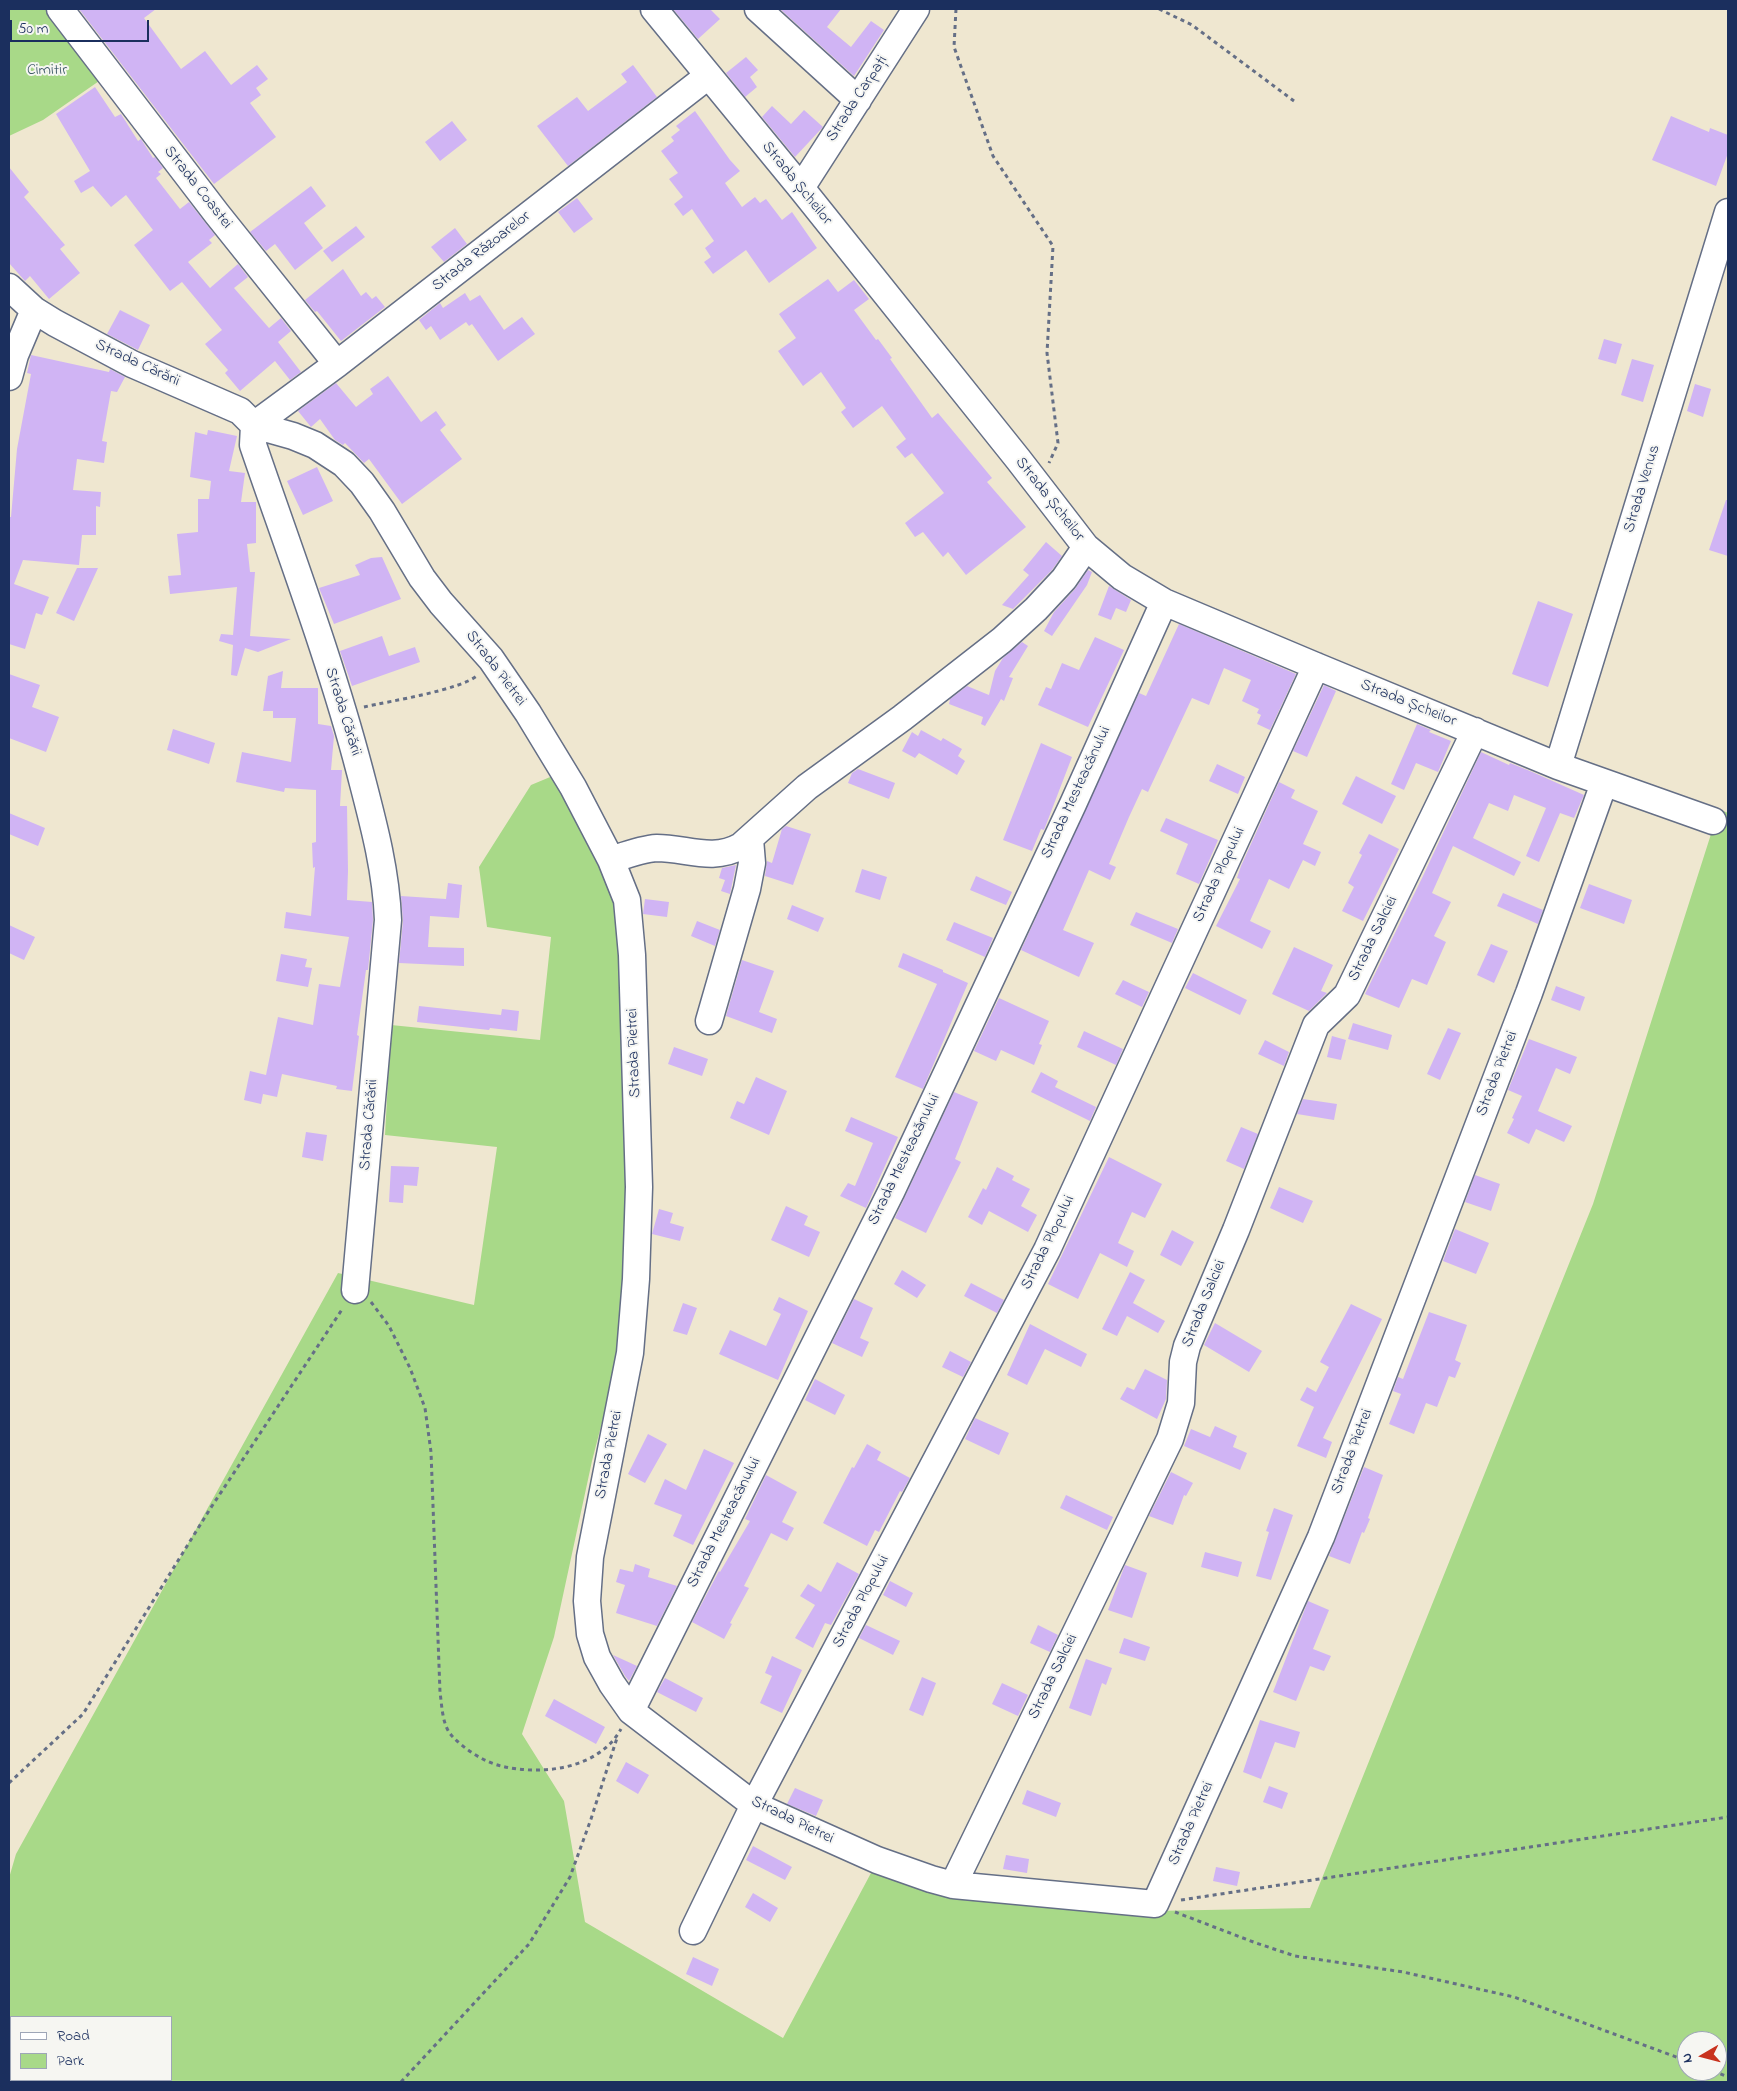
<!DOCTYPE html>
<meta charset="utf-8">
<style>
body{margin:0}
#map{position:relative;width:1737px;height:2091px;overflow:hidden;background:#efe7d0;font-family:"Indie Flower",sans-serif}
canvas{display:block}
.frame{position:absolute;inset:0;border:10px solid #1b2f5e;pointer-events:none}
.legend{position:absolute;left:10px;top:2016px;width:162px;height:65px;box-sizing:border-box;background:#f6f6f2;border:1px solid #9ea6b7;margin:0;padding:6px 9px;list-style:none;font-size:15px;color:#1b2f5e}
.legend li{display:flex;align-items:center;gap:10px;height:25px}
.legend b{width:25px;border:1px solid #9ea6b7}
.north{position:absolute;left:1677px;top:2031px;width:50px;height:50px;box-sizing:border-box;background:#f6f6f2;border:1px solid #9ea6b7;border-radius:50%;rotate:262deg;font-size:14px;font-weight:700;line-height:20px;text-align:center;color:#1b2f5e}
.north::after{content:'';display:block;margin:auto;width:18px;height:22px;background:#c8321e;clip-path:polygon(50% 0,100% 100%,50% 72%,0 100%)}
.scale{position:absolute;left:10px;top:20px;width:139px;height:22px;box-sizing:border-box;border:2px solid #1b2f5e;border-top:0;padding-left:6px;font-size:15px;line-height:18px;white-space:nowrap;color:#1b2f5e;-webkit-text-stroke:4px #f6f6f2;paint-order:stroke}
</style>
<div id="map">
<canvas width="1737" height="2091"></canvas>
<div class="frame"></div>
<ul class="legend">
<li><b style="height:6px;background:#fff"></b>Road</li>
<li><b style="height:14px;background:#a8d988"></b>Park</li>
</ul>
<div class="north">N</div>
<div class="scale">50 m</div>
</div>
<script>
const c = document.querySelector('canvas').getContext('2d');
c.lineJoin = 'round';
function paint(path, color) {
  c.fillStyle = color;
  c.fill(path, 'evenodd');
}
function strokePath(path, color, width, dash) {
  c.strokeStyle = color;
  c.lineWidth = width;
  c.lineCap = dash ? 'butt' : 'round';
  c.setLineDash(dash || []);
  c.stroke(path);
}
function write(font, color, halo, rows, align = 'center') {
  c.font = font + ' "Indie Flower",sans-serif';
  c.lineWidth = 4;
  c.setLineDash([]);
  c.textBaseline = 'middle';
  c.strokeStyle = halo;
  c.fillStyle = color;
  for (const [text, x, y, turn = 0] of rows) {
    c.save();
    c.translate(x, y);
    c.rotate((+turn || 0) * Math.PI / 180);
    c.textAlign = isNaN(turn) ? turn : align;
    if (halo) c.strokeText(text, 0, 0);
    c.fillText(text, 0, 0);
    c.restore();
  }
}
const green = new Path2D(`
 M9,9H46L102,79L43,120L9,136Z
 M555,775L624,911L631,1179L624,1337L592,1461L554,1637L522,1734L564,1801L585,1922L783,2038L871,1873L950,1897L1100,1912L1310,1908L1593,1204L1719,809L1728,813V2082H134L126,2080H171V2017H11V2044L9,2043V1878L16,1854L338,1273L474,1305L497,1147L385,1135L391,1025L540,1040L551,937L487,927L479,867L531,785ZM1687,2041H1717V2071H1687Z`);
const forest = new Path2D(`
 M9,2043L11,2044V2080H126L134,2082H9Z`);
const building = new Path2D(`
 M79,9H156L144,18L181,69L205,51L231,85L257,65L268,79L256,88L261,95L250,103L276,137L214,184Z
 M673,9H710L720,19L698,39Z
 M780,9H841L827,27L851,47L871,21L884,30L854,76Z
 M746,57L758,70L750,77L757,87L745,97L726,73Z
 M633,65L657,97L568,166L537,126L577,97L588,111L627,82L621,74Z
 M95,87L115,117L121,114L138,141L141,139L153,158L155,157L163,168L158,172L161,174L156,178L180,209L189,202L215,235L209,240L212,243L188,262L210,288L238,264L248,277L234,288L269,328L281,318L291,331L278,342L301,372L290,380L275,361L240,391L225,373L228,370L205,344L222,330L182,282L170,291L134,245L153,230L126,195L111,207L93,186L81,193L74,181L90,171L56,114Z
 M772,106L791,124L804,110L823,127L795,157L762,117Z
 M695,111L730,160L740,171L725,183L742,207L755,197L760,203L766,199L782,220L792,212L817,248L769,283L746,250L713,274L704,262L711,257L705,248L714,241L692,209L683,216L674,204L683,197L669,179L678,173L661,151L674,141L671,137L680,130L676,126Z
 M1671,116L1709,132L1710,128L1728,135V153L1716,186L1652,160Z
 M452,121L467,140L440,161L425,142Z
 M9,167L29,192L24,197L65,245L60,249L80,273L49,299L30,276L25,281L9,263Z
 M311,186L326,206L304,223L323,248L295,270L275,244L266,251L250,232Z
 M577,198L593,219L574,233L558,212Z
 M356,226L365,237L332,262L323,251Z
 M455,228L467,244L444,262L431,247Z
 M343,269L361,296L366,292L372,299L376,296L385,307L341,341L317,311L315,312L305,300Z
 M828,279L838,292L854,280L869,299L854,310L876,340L878,339L892,358L890,359L932,418L938,413L992,478L987,482L1026,527L966,575L948,552L943,557L923,532L915,537L905,523L944,493L912,453L905,458L896,447L906,439L882,406L853,428L841,412L846,408L821,372L803,386L778,351L796,338L779,314Z
 M465,293L470,301L480,295L504,330L522,317L535,334L498,361L472,324L469,326L466,322L440,340L431,326L426,330L419,320L440,303L443,308Z
 M120,310L150,325L138,350L107,334Z
 M1604,339L1622,344L1616,364L1598,359Z
 M31,355L109,372L110,369L125,377L117,392L111,391L102,441L107,442L104,463L77,459L73,490L101,492L100,507L96,506V535H82L79,565L23,560L14,584L49,597L42,615L36,613L25,649L9,644V517H11L17,449L31,374L27,373Z
 M1632,359L1654,365L1643,402L1621,395Z
 M388,376L421,422L436,411L446,425L440,430L462,459L402,504L369,459L364,463L345,443L343,445L335,440L320,419L311,427L298,411L336,383L356,407L373,394L370,389Z
 M1695,384L1711,389L1703,417L1687,411Z
 M208,430L237,436L229,471L245,473L241,502H256V543L247,544L250,572H255L250,636L291,639L258,652L245,648L237,676L231,675L233,645L219,641L221,634L233,635L237,587L170,594L168,576L181,575L177,534L198,532V499H209L211,481L190,477L195,432L207,435Z
 M317,467L333,501L303,515L287,481Z
 M1726,500H1728V556L1709,550Z
 M1046,542L1062,556L1052,570L1013,609L1002,605L1029,575L1023,570Z
 M382,557L401,599L334,624L319,588L360,575L355,565L371,558Z
 M77,568H98L74,621L56,613Z
 M1088,570L1092,572L1087,585L1052,636L1044,631L1054,612L1075,589Z
 M1109,586L1131,600L1126,612L1116,608L1111,620L1098,615Z
 M1538,601L1573,614L1548,687L1512,674Z
 M1179,624L1296,674L1270,730L1257,724L1261,715L1257,713L1259,709L1242,701L1251,680L1224,668L1209,705L1192,698L1148,792L1142,789L1129,817L1109,864L1116,867L1110,880L1089,870L1063,930L1094,943L1079,977L1021,950L1139,693L1146,696Z
 M382,636L389,656L415,647L420,662L352,686L340,651Z
 M1095,637L1124,650L1088,727L1038,705L1046,687L1051,689L1062,663L1079,670Z
 M1022,642L1028,646L1009,677L1013,678L1004,701L1001,699L985,726L981,724L983,717L949,704L950,699L967,686L989,695L995,671L1003,658Z
 M283,671L281,688H318V724L331,726L334,736L331,770H342L340,806H347L348,871L347,900L372,902L373,920L368,970H366L357,1035L359,1036L352,1091L336,1089L337,1086L282,1074L277,1097L263,1094L261,1104L244,1100L250,1071L266,1075L278,1017L313,1025L319,984L340,987L349,937L284,928L286,912L311,916L315,867L313,868L312,843L316,842V790L285,788L284,792L236,782L242,752L291,762L296,718H273V711H263L268,676Z
 M9,674L40,685L32,707L59,717L46,752L9,738Z
 M1324,685L1336,691L1307,757L1293,751Z
 M1417,724L1431,730L1429,732L1451,741L1438,772L1416,763L1404,790L1391,784Z
 M173,729L215,743L209,764L167,750Z
 M921,730L941,741L943,738L962,749L958,756L965,761L957,775L919,753L915,758L902,751L912,732L918,736Z
 M1041,743L1072,757L1044,830L1041,829L1032,851L1003,840Z
 M1481,752L1509,765L1510,763L1530,771L1584,795L1574,818L1560,813L1539,862L1526,856L1546,808L1514,795L1508,811L1489,803L1473,838L1521,862L1514,876L1453,846L1432,893L1451,902L1434,936L1446,942L1427,985L1412,979L1399,1008L1365,994L1423,876Z
 M1217,764L1245,777L1238,794L1209,781Z
 M858,769L895,783L889,799L848,783L852,773Z
 M1356,776L1396,796L1382,824L1342,804Z
 M1279,782L1295,790L1291,798L1318,811L1303,844L1321,852L1315,866L1303,860L1289,889L1269,879L1250,921L1271,931L1262,949L1216,926L1240,879L1237,878L1241,866Z
 M9,813L45,828L38,846L9,834Z
 M1166,818L1218,840L1199,884L1176,874L1188,844L1160,831Z
 M786,826L811,834L793,885L765,876L767,861L772,863L782,829Z
 M1369,834L1399,849L1363,921L1342,911L1354,887L1348,883L1362,855L1359,853Z
 M736,865L730,894L721,891L725,880L719,878L722,868Z
 M862,869L887,877L880,900L855,892Z
 M976,876L1012,892L1006,905L970,890Z
 M448,883L462,885L459,918L430,916L428,947L464,948V966L399,963L403,921L401,896L446,899Z
 M1589,884L1632,900L1624,924L1580,908Z
 M1503,893L1543,910L1538,924L1497,906Z
 M645,899L669,902L667,917L643,914Z
 M792,905L824,918L818,932L787,919Z
 M1136,912L1178,929L1172,943L1130,925Z
 M697,921L720,930L715,946L691,936Z
 M954,922L993,938L985,957L946,940Z
 M9,925L35,937L24,960L9,953Z
 M1491,944L1508,951L1494,983L1477,975Z
 M1294,947L1333,965L1321,991L1327,993L1309,1011L1272,994Z
 M903,953L943,970V972L968,983L923,1089L895,1077L937,984L898,967Z
 M281,954L307,959L305,967L312,968L308,987L276,981Z
 M742,960L774,971L759,1012L777,1019L772,1033L726,1016Z
 M1193,973L1247,1000L1240,1015L1185,988Z
 M1123,980L1149,992L1142,1007L1115,994Z
 M1556,986L1585,997L1580,1011L1551,1000Z
 M999,998L1049,1021L1039,1044L1042,1045L1034,1065L1001,1050L996,1061L974,1051Z
 M419,1006L501,1015L502,1009L519,1011L517,1031L490,1028L489,1030L417,1022Z
 M1353,1023L1392,1035L1388,1050L1348,1039Z
 M1448,1028L1461,1033L1440,1080L1427,1074Z
 M1084,1031L1123,1049L1116,1065L1077,1047Z
 M1332,1036L1346,1040L1341,1060L1327,1057Z
 M1529,1039L1577,1057L1570,1074L1556,1068L1538,1111L1572,1126L1564,1142L1536,1129L1529,1144L1507,1133L1514,1119L1512,1118L1522,1096L1508,1090Z
 M1265,1040L1289,1052L1284,1066L1258,1054Z
 M674,1047L708,1059L702,1076L668,1064Z
 M1041,1072L1058,1081L1055,1087L1096,1107L1090,1121L1031,1092Z
 M756,1077L787,1091L769,1135L730,1118L737,1101L744,1104Z
 M954,1092L978,1102L955,1159L961,1162L926,1233L895,1218Z
 M1303,1099L1337,1104L1334,1120L1297,1114Z
 M851,1117L898,1137L866,1208L840,1196L848,1183L855,1186L873,1143L845,1131Z
 M1241,1127L1258,1134L1244,1169L1226,1161Z
 M306,1132L327,1135L323,1161L302,1157Z
 M1109,1157L1162,1184L1145,1218L1132,1212L1118,1243L1134,1251L1127,1267L1100,1253L1078,1299L1048,1284Z
 M391,1166L419,1167L417,1186L404,1185L403,1203L389,1202Z
 M997,1167L1014,1176L1012,1180L1030,1189L1021,1206L1037,1215L1028,1232L989,1211L982,1225L968,1217L983,1188L986,1190Z
 M1475,1175L1500,1184L1491,1211L1465,1202Z
 M1279,1187L1313,1201L1303,1223L1270,1208Z
 M786,1206L808,1216L804,1225L820,1232L809,1257L771,1240Z
 M659,1209L673,1213L670,1223L684,1227L680,1241L652,1234Z
 M1455,1229L1489,1243L1476,1274L1443,1261Z
 M1172,1230L1194,1242L1181,1266L1160,1255Z
 M902,1270L926,1285L917,1298L894,1284Z
 M1130,1272L1145,1280L1133,1303L1165,1321L1158,1333L1127,1316L1117,1336L1102,1329Z
 M971,1283L1004,1300L997,1313L964,1296Z
 M779,1297L808,1311L778,1380L719,1354L730,1330L766,1346L781,1314L773,1310Z
 M854,1299L873,1308L860,1338L869,1342L862,1357L832,1343Z
 M683,1303L697,1308L687,1335L673,1331Z
 M1351,1304L1382,1319L1323,1438L1332,1442L1326,1458L1297,1446L1314,1407L1300,1400L1307,1387L1316,1392L1329,1367L1320,1362Z
 M1429,1312L1467,1325L1455,1360L1461,1363L1455,1378L1449,1376L1437,1407L1426,1403L1414,1434L1389,1424L1401,1394L1393,1391L1398,1377L1403,1379Z
 M1215,1323L1262,1351L1249,1372L1204,1345Z
 M1030,1324L1087,1354L1081,1367L1045,1349L1027,1385L1007,1375Z
 M950,1351L971,1362L963,1377L942,1367Z
 M1145,1369L1167,1380L1166,1399L1157,1419L1120,1399L1127,1387L1134,1390Z
 M815,1379L845,1395L835,1415L805,1400Z
 M975,1418L1009,1433L999,1455L965,1439Z
 M1215,1426L1237,1436L1233,1447L1247,1453L1240,1470L1184,1446L1191,1429L1210,1437Z
 M648,1434L667,1444L645,1483L628,1474Z
 M867,1444L881,1452L877,1460L910,1478L902,1492L900,1491L879,1532L875,1530L867,1546L823,1523L852,1467L854,1468Z
 M704,1449L734,1463L693,1545L673,1536L682,1515L654,1504L665,1479L686,1490Z
 M1364,1467L1383,1475L1368,1518L1370,1519L1364,1533L1362,1532L1350,1564L1329,1556Z
 M1171,1472L1193,1483L1186,1496L1184,1495L1173,1525L1149,1516Z
 M766,1475L797,1492L782,1522L794,1528L787,1541L771,1533L744,1586L749,1588L730,1623L732,1624L724,1639L692,1622L719,1571L720,1572L750,1521L745,1519Z
 M1066,1495L1113,1517L1107,1530L1060,1508Z
 M1274,1508L1293,1515L1271,1580L1256,1576L1269,1532L1266,1531Z
 M1205,1552L1242,1562L1238,1577L1201,1567Z
 M837,1562L859,1574L831,1625L825,1623L813,1648L795,1638L815,1605L800,1596L808,1584L821,1592Z
 M635,1564L650,1569L648,1577L677,1586L657,1626L616,1613L625,1585L616,1582L620,1569L633,1572Z
 M1125,1565L1147,1573L1132,1618L1108,1610Z
 M890,1581L913,1593L906,1607L883,1595Z
 M1308,1601L1329,1610L1313,1649L1331,1656L1324,1671L1310,1666L1296,1701L1273,1692Z
 M866,1625L900,1641L893,1655L859,1638Z
 M1038,1625L1058,1635L1050,1652L1030,1643Z
 M1124,1638L1150,1647L1145,1661L1119,1653Z
 M613,1655L637,1666L629,1681L625,1676Z
 M772,1656L802,1670L782,1713L760,1703L772,1676L765,1673Z
 M1086,1659L1112,1668L1106,1685L1102,1683L1091,1716L1069,1708Z
 M922,1677L936,1683L923,1716L909,1710Z
 M665,1678L703,1698L696,1712L657,1692Z
 M1002,1683L1028,1695L1018,1716L992,1704Z
 M554,1699L605,1727L596,1744L545,1716Z
 M1260,1720L1300,1732L1295,1748L1275,1742L1261,1779L1243,1772Z
 M626,1762L649,1775L638,1794L616,1781Z
 M1269,1786L1288,1793L1282,1809L1263,1802Z
 M795,1788L823,1800L816,1816L787,1804Z
 M1027,1790L1061,1803L1056,1817L1022,1804Z
 M753,1846L792,1867L785,1880L746,1860Z
 M1006,1855L1029,1859L1027,1873L1003,1869Z
 M1216,1867L1240,1872L1237,1886L1213,1881Z
 M753,1893L778,1908L770,1922L745,1907Z
 M693,1957L719,1969L712,1986L686,1974Z`);
const path = new Path2D(`
 M956,9L954,47L993,156L1053,246L1047,353L1058,443L1049,463
 M1159,9L1192,25L1294,101
 M364,707C390,701 461,690 478,675
 M371,1302L389,1326L410,1368L425,1408L431,1452L440,1692C442,1706 442,1725 452,1736C464,1749 484,1762 501,1766C542,1776 599,1769 621,1729
 M9,1783L83,1714L210,1509L343,1308
 M1181,1900L1728,1817
 M1175,1912L1256,1943L1295,1956L1403,1972L1514,1997L1687,2061
 M1713,2071L1728,2077
 M401,2082L529,1944L570,1877L591,1819L617,1738`);
const minor = new Path2D(`
 M60,9L217,214L337,364
 M654,9L801,188L1018,459L1086,547L1122,577L1164,602L1316,666L1558,766L1713,821
 M758,9L858,100
 M801,188L916,9
 M9,287L34,310L55,323L132,364L240,411L254,425L253,445C290,553 331,661 360,772C373,822 386,869 388,920L355,1290
 M9,377L15,355L34,310
 M254,425L293,436L315,445L344,464L362,483L382,511L422,578L441,603L491,659L528,713L573,787L611,860L627,900L632,955L639,1187L636,1279L630,1353L590,1557L587,1601L590,1634L597,1657L612,1684L631,1711L754,1805L877,1860L931,1879L953,1885L1155,1904L1321,1537L1529,993L1604,783
 M254,425L337,364L708,76
 M1558,766L1728,212
 M611,860C626,855 641,849 657,848C686,848 713,862 741,846L807,787L902,718L1002,640L1036,609L1064,579L1086,547
 M709,1021L747,889L752,863L750,839
 M631,1711L891,1192L1073,804L1164,602
 M953,1885L1170,1439L1181,1403L1183,1362L1187,1346L1236,1230L1316,1025L1347,995L1475,731
 M693,1931L754,1805L1047,1250L1316,666`);
const parkNames = [
 ["Cimitir",47,71]
];
const streetNames = [
 ["Strada Carpați",858,99,-57],
 ["Strada Șcheilor",796,184,51],
 ["Strada Coastei",197,188,52],
 ["Strada Răzoarelor",482,252,-38],
 ["Strada Cărării",137,364,25],
 ["Strada Venus",1643,489,-73],
 ["Strada Șcheilor",1049,500,52],
 ["Strada Pietrei",495,669,53],
 ["Strada Șcheilor",1408,704,22],
 ["Strada Cărării",342,712,73],
 ["Strada Mesteacănului",1077,793,-65],
 ["Strada Plopului",1220,875,-65],
 ["Strada Salciei",1374,939,-64],
 ["Strada Pietrei",635,1053,-92],
 ["Strada Pietrei",1498,1074,-69],
 ["Strada Cărării",370,1125,-85],
 ["Strada Mesteacănului",905,1160,-64],
 ["Strada Plopului",1049,1243,-64],
 ["Strada Salciei",1205,1304,-68],
 ["Strada Pietrei",1353,1452,-69],
 ["Strada Pietrei",610,1455,-79],
 ["Strada Mesteacănului",725,1523,-63],
 ["Strada Plopului",862,1602,-62],
 ["Strada Salciei",1054,1677,-64],
 ["Strada Pietrei",792,1821,26],
 ["Strada Pietrei",1192,1824,-66]
];
paint(green, '#a8d988');
paint(forest, '#86b974');
paint(building, '#d0b4f4');
strokePath(minor, '#656f86', 29);
strokePath(path, '#656f86', 3, [4, 4]);
strokePath(minor, '#fff', 26);
write('16px', '#3e5a68', '#f6f6f2', parkNames);
write('16px', '#1b2f5e', '#f6f6f2', streetNames);
</script>
